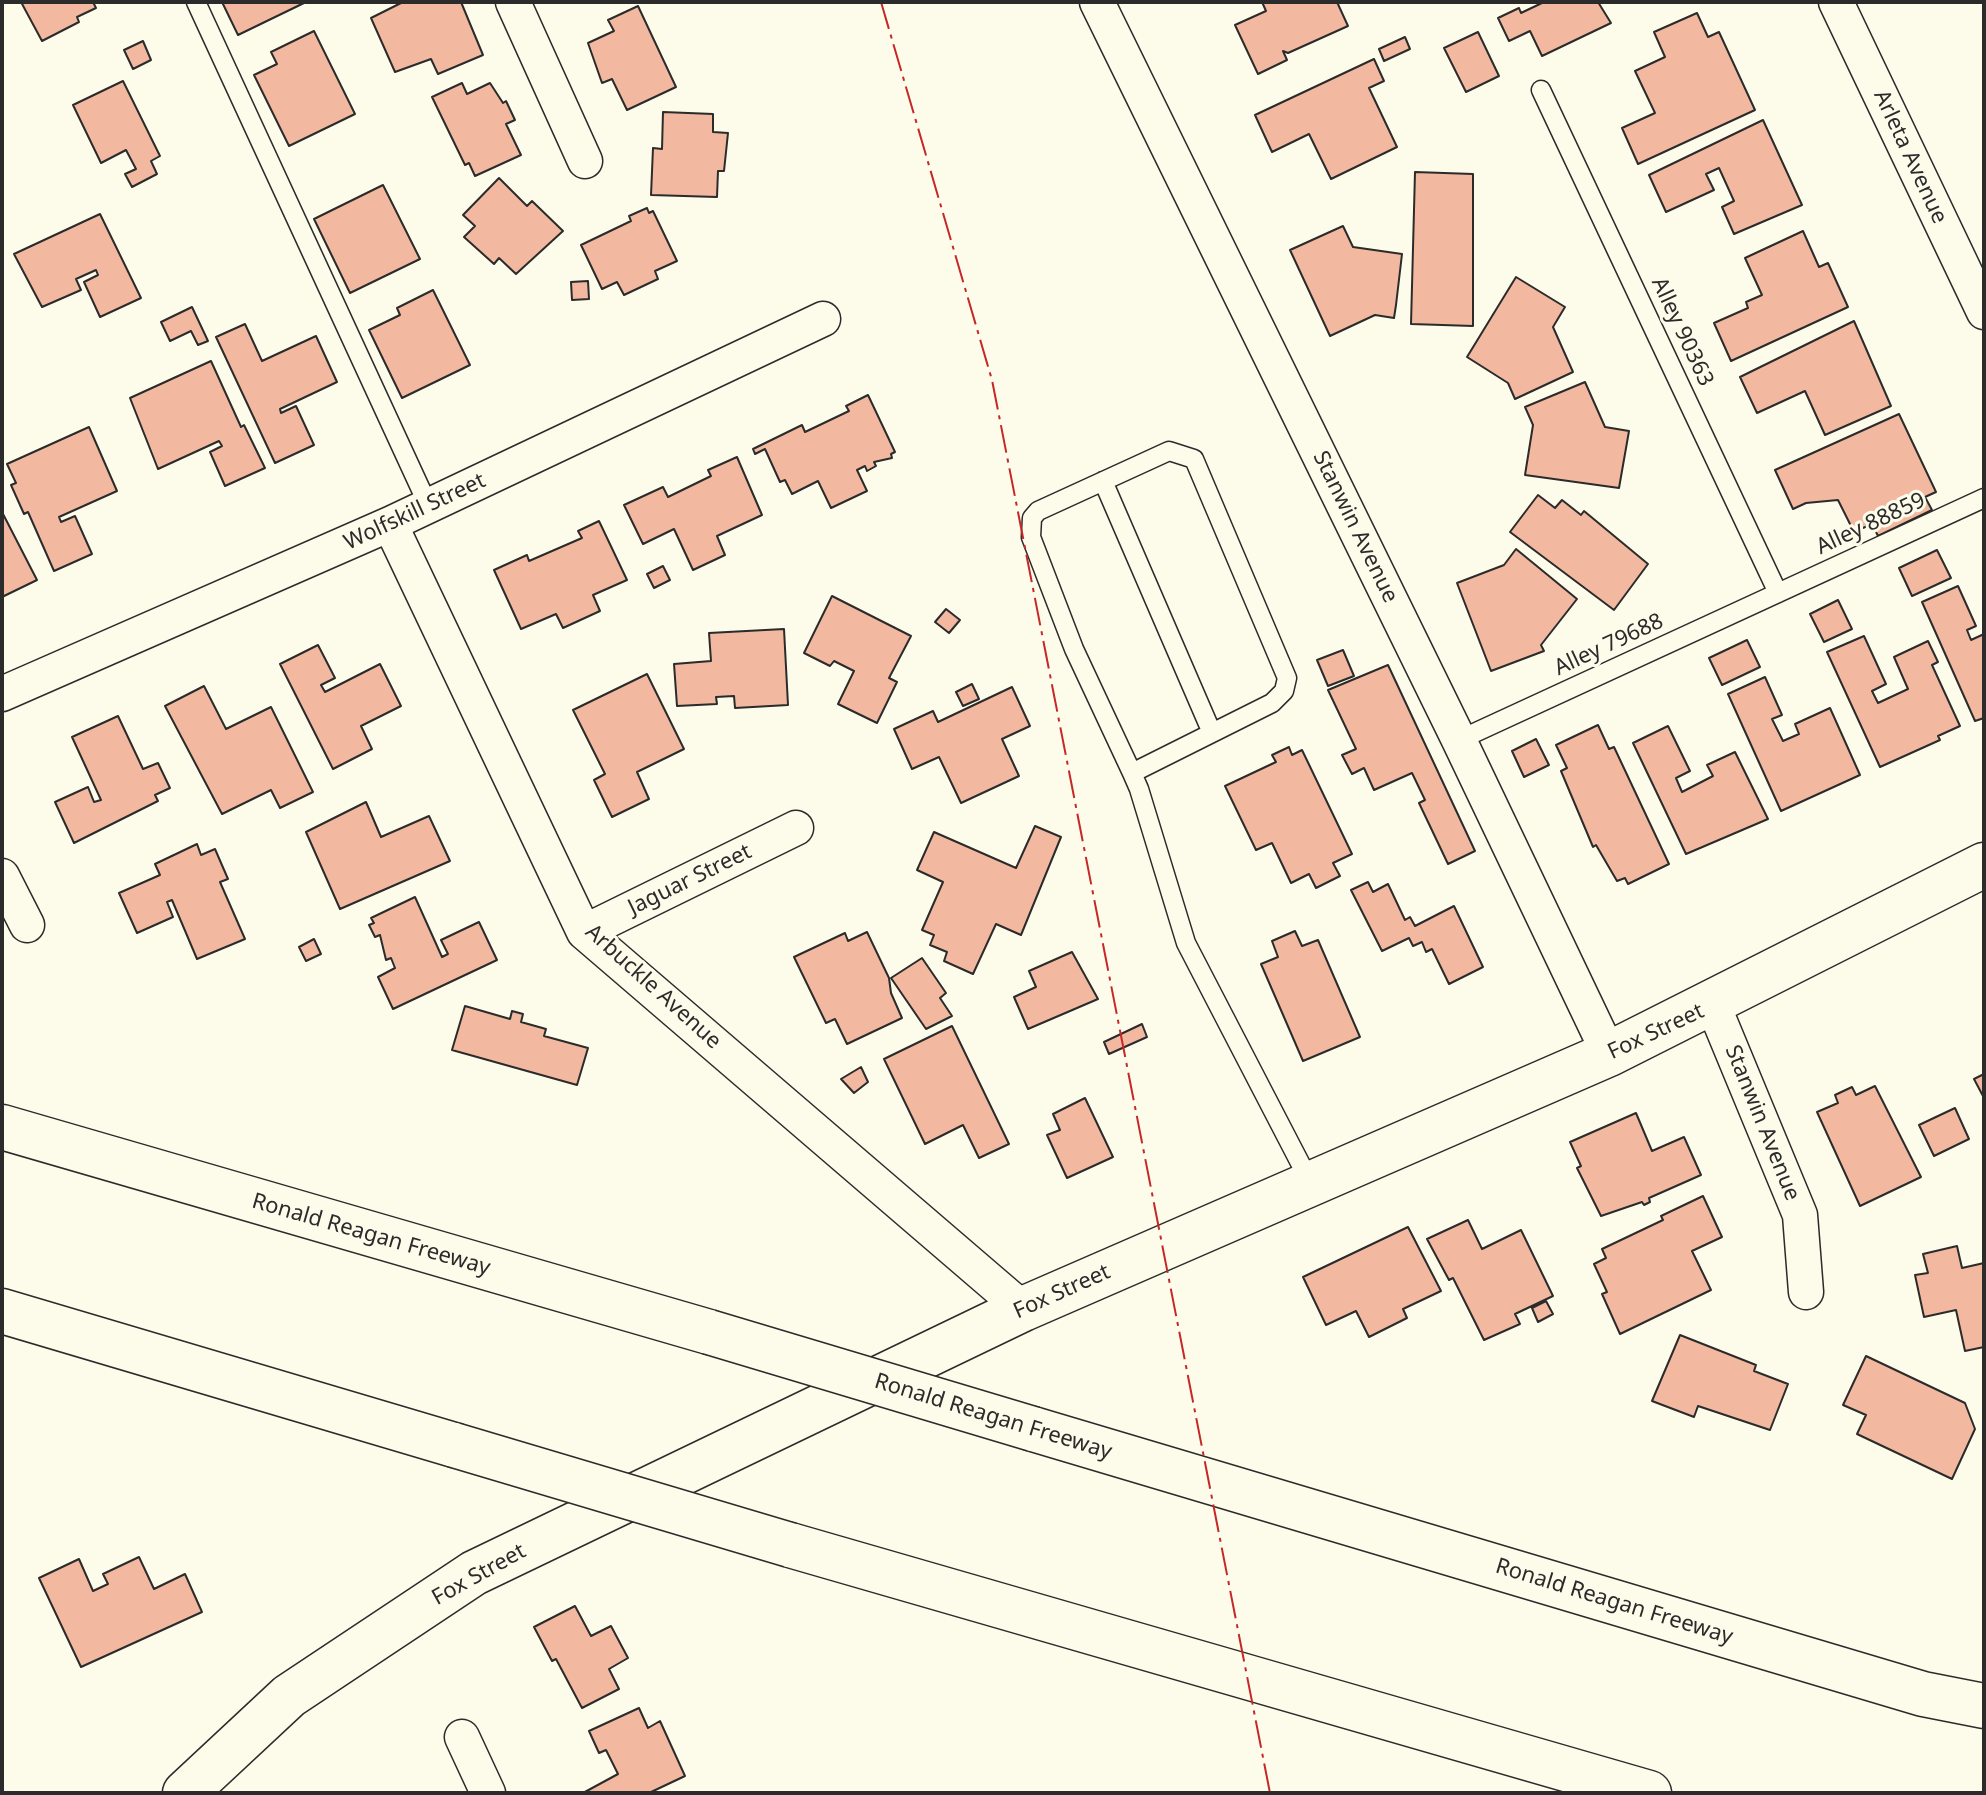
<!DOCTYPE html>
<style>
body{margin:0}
#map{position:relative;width:1986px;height:1795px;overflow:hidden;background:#fdfbea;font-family:"Noto Sans",sans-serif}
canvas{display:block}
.frame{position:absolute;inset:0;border:4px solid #2b2b2b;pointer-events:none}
</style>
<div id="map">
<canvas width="1986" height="1795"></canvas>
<div class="frame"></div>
</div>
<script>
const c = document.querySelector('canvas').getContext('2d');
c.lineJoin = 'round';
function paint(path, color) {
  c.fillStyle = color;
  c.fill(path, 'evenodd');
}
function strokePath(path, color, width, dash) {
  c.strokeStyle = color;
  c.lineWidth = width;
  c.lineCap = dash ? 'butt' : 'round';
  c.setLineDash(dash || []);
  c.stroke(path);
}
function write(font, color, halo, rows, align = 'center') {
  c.font = font + ' "Noto Sans",sans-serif';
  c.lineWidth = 6;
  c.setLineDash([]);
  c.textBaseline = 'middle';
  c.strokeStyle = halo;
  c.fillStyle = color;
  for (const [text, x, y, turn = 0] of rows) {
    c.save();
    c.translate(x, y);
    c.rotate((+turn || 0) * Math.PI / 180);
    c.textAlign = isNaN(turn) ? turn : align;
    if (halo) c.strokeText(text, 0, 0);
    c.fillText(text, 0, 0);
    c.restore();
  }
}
const building = new Path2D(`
 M21,2H93L96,8L77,17L79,22L42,41Z
 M222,2H303L304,3L238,35Z
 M403,2H461L483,55L438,74L431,59L395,72L371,18Z
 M1262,2H1337L1348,26L1288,53L1283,51L1287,60L1258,74L1235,25L1266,11Z
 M1544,2H1598L1611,23L1542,56L1530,31L1509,41L1498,18L1519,8L1521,13Z
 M638,6L676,87L627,110L612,79L602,83L588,43L614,31L608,20Z
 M1697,13L1708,37L1719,32L1755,110L1638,164L1622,128L1655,113L1635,71L1665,57L1654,32Z
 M314,31L355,114L289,146L254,75L277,64L271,52Z
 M1478,32L1499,76L1466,92L1444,48Z
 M1405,37L1410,49L1384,61L1379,49Z
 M143,41L151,60L133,69L124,50Z
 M1374,59L1384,81L1369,88L1397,147L1331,179L1309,134L1272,152L1255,115Z
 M123,81L160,156L151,161L157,174L132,187L125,174L136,169L126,150L101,163L73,105Z
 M462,83L467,94L490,83L503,103L506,101L515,120L506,124L521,155L475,176L469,163L465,165L432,97Z
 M663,112L713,114V132L728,133L724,171H718L717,197L651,195L653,148L662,149Z
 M1763,120L1802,205L1734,234L1722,207L1734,201L1719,168L1706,174L1714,190L1666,212L1649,175Z
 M1415,172L1473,174V326L1411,324Z
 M499,178L527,206L532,201L563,231L516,274L499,258L494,264L464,237L475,226L463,215Z
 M383,185L420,259L350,293L314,219Z
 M647,208L649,213L653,211L677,261L655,271L658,279L624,295L617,282L602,289L581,245L631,221L629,216Z
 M100,214L141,298L100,317L84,282L98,275L96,270L76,279L81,290L42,307L14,254Z
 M1343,226L1353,247L1402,254L1396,305L1394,318L1375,315L1330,336L1290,250Z
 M1803,231L1819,267L1828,263L1848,307L1731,361L1714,323L1748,308L1746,302L1762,295L1745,258Z
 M1516,277L1565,307L1553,327L1573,372L1515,399L1508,383L1467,357Z
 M588,281L589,299L572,300L571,282Z
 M433,290L470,365L402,398L369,330L400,315L397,308Z
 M192,307L208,341L198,345L191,331L170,341L161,322Z
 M1854,321L1891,406L1825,435L1805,391L1757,413L1740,377Z
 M245,324L262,361L316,336L337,382L280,409L281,413L296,406L314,445L275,463L216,337Z
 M211,361L241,427L244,425L265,468L225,486L210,452L222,446L219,441L158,469L130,398Z
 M1585,382L1605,427L1629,431L1619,488L1525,475L1533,425L1525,407Z
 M868,395L895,452L891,454L892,458L874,462L876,466L867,471L865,466L857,470L867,491L831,508L818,481L792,494L785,480L780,482L765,449L755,454L753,449L802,425L805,432L849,411L846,406Z
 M1899,414L1936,492L1925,497L1932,510L1878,536L1872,524L1854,532L1838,500L1806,503L1793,509L1775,470Z
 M89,427L117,491L59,517L61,522L75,516L92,554L54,571L28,512L24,514L11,485L16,483L7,464Z
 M737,457L762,515L717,536L725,555L693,570L674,529L643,544L624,505L663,487L668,497L711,476L708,470Z
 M1538,495L1555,508L1562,500L1581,515L1584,511L1648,564L1614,610L1510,532Z
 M2,512L37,580L2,597Z
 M599,521L627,580L593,595L600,611L563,628L556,614L521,629L494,570L527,555L529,561L582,538L578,531Z
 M1516,549L1577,599L1541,645L1544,651L1491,671L1457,583L1504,565Z
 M1937,550L1951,578L1912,596L1899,568Z
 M663,566L670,580L654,588L647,574Z
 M1958,586L1976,626L1967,630L1971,640L1984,634V718L1975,721L1922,602Z
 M832,596L911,636L889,678L897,682L877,723L838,704L854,671L834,661L830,666L804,653Z
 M1838,600L1852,629L1824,642L1810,614Z
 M946,609L960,620L949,633L935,622Z
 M784,629L788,705L735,708L734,696L716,697L717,704L677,706L674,664L711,661L709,633Z
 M1864,636L1886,684L1872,691L1878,703L1908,689L1894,657L1928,641L1938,662L1932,665L1960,726L1938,736L1940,740L1880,767L1827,652Z
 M1747,640L1760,667L1722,685L1709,658Z
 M318,645L335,678L321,685L325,692L380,664L401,706L361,726L372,749L333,769L280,664Z
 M1343,650L1354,676L1328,686L1317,660Z
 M1388,665L1475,851L1448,864L1419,803L1425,800L1412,773L1374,790L1364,768L1352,774L1342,755L1356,749L1328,690Z
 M647,674L684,749L637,772L649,799L612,817L594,780L605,774L573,710Z
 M1765,677L1782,715L1772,719L1783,741L1799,734L1795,724L1830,708L1860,775L1781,811L1728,694Z
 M972,684L979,699L963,706L956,692Z
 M204,686L226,729L271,707L313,792L280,808L271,790L222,814L165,706Z
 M1012,687L1030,726L1002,739L1019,776L961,803L939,757L912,769L894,729L933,711L938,722Z
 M118,716L143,769L158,763L170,788L155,795L158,801L74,843L55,802L88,787L94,802L101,800L72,737Z
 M1598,725L1609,749L1614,747L1669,864L1628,884L1625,878L1617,881L1596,845L1593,847L1561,771L1567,768L1556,745Z
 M1668,726L1690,771L1676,778L1682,792L1713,776L1707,765L1735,752L1768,819L1686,854L1633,743Z
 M1536,739L1549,765L1524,777L1512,751Z
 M1289,747L1292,755L1302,750L1352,854L1333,863L1340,876L1316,888L1309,874L1291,883L1272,843L1256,850L1225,786L1276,762L1272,755Z
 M366,802L381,837L429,816L450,861L340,909L306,832Z
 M1035,826L1061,837L1021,935L996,924L973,974L944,961L947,952L930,945L934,935L922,930L943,882L917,870L934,832L1016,868Z
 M197,844L201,855L215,849L228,879L220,882L245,939L197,959L172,900L167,902L173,917L137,933L119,893L160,875L155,864Z
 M1368,882L1373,892L1388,884L1405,920L1410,917L1415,926L1454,906L1483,967L1449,984L1432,949L1426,952L1422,942L1413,946L1409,938L1382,951L1351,890Z
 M415,897L442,957L448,954L441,940L479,922L497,960L393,1009L378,977L395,968L391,958L386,960L380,935L375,937L369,925L374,923L371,918Z
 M1295,931L1302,946L1318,940L1360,1037L1303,1061L1261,964L1278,957L1272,941Z
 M867,932L889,978L891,993L902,1018L847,1044L835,1019L826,1023L794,957L845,933L848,941Z
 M314,939L321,954L306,961L299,947Z
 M1072,952L1098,999L1028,1029L1014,997L1036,987L1029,971Z
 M922,958L946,993L940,998L952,1016L926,1029L891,978Z
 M465,1006L510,1019L512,1011L523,1014L521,1022L546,1029L544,1036L588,1048L577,1085L452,1050Z
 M1142,1024L1147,1037L1109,1054L1104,1042Z
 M952,1026L1009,1144L979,1158L963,1125L925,1144L884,1059Z
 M861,1067L868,1082L854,1093L841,1079Z
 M1984,1074V1098L1974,1079Z
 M1875,1086L1921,1177L1860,1206L1817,1112L1838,1103L1835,1095L1852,1087L1856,1095Z
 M1085,1098L1113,1157L1067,1178L1047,1135L1060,1130L1053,1114Z
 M1955,1108L1969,1139L1934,1156L1919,1125Z
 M1636,1113L1652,1151L1684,1137L1701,1175L1649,1198L1650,1202L1644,1205L1642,1202L1601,1216L1577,1168L1581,1166L1570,1142Z
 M1703,1196L1722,1237L1692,1251L1711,1290L1620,1334L1602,1294L1607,1292L1594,1264L1606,1258L1602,1249L1663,1220L1661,1216Z
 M1468,1220L1482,1249L1521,1230L1553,1296L1515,1314L1520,1324L1484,1340L1453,1278L1449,1280L1427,1239Z
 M1408,1227L1441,1291L1403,1309L1407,1318L1369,1337L1356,1311L1326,1325L1303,1277Z
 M1957,1246L1962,1268L1984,1263V1347L1965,1351L1956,1310L1924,1317L1915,1275L1928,1273L1923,1254Z
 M1546,1301L1553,1314L1538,1322L1532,1308Z
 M1680,1335L1756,1365L1754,1371L1788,1384L1770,1430L1698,1406L1694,1417L1652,1401Z
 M1866,1356L1965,1403L1975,1429L1952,1479L1857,1434L1866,1415L1843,1405Z
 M139,1557L154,1589L185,1574L202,1612L81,1667L39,1578L79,1559L93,1591L108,1584L103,1574Z
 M575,1606L591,1636L611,1626L628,1658L609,1669L619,1689L582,1708L556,1659L552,1661L534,1627Z
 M639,1708L648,1728L660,1721L685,1776L649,1793H583L618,1774L606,1750L599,1753L589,1731Z`);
const lane = new Path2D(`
 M196,2L429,507
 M1541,90L1778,593
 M1103,481L1212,733
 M1459,740L1984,498
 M1132,773L1272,703L1284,691L1287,678L1194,459L1169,451L1038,511L1032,518L1031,537L1074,649L1132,773L1139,789L1186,943L1311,1184`);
const street = new Path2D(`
 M513,2L585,161
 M1097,2L1459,740L1609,1054
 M1836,2L1984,312
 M390,524L584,932L1023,1309
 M2,694L390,524L823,319
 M2,876L27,925
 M584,932L796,828
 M1713,1005L1800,1215L1806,1292
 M462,1737L488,1793`);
const secondary = new Path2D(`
 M185,1793L289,1696L474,1573L1023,1309L1609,1054L1984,865`);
const highway = new Path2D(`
 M2,1127L709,1332
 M2,1311L454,1445
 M1033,1429L1923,1694L1984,1706
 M790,1545L1649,1793`);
const highwayBridge = new Path2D(`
 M709,1332L1033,1429
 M454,1445L790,1545`);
const power = new Path2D(`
 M881,2L992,380L1270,1793`);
const streetNames = [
 ["Arleta Avenue",1910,157,65],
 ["Alley 90363",1682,332,65],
 ["Wolfskill Street",415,512,-25],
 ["Alley 88859",1871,524,-25],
 ["Stanwin Avenue",1355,527,64],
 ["Alley 79688",1609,645,-25],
 ["Jaguar Street",690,880,-26],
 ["Arbuckle Avenue",653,987,42],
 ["Fox Street",1656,1032,-25],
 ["Stanwin Avenue",1762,1123,68],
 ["Ronald Reagan Freeway",371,1235,16],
 ["Fox Street",1062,1292,-24],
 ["Ronald Reagan Freeway",993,1417,17],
 ["Fox Street",479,1575,-29],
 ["Ronald Reagan Freeway",1614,1602,17]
];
paint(building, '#f2b8a0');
strokePath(building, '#2b2b2b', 2);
strokePath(lane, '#2b2b2b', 21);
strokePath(street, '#2b2b2b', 37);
strokePath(secondary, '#2b2b2b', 47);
strokePath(highway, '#2b2b2b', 47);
strokePath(lane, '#fdfbea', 18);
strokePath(street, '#fdfbea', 34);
strokePath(secondary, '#fdfbea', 44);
strokePath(highway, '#fdfbea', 44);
strokePath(highwayBridge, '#2b2b2b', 47, []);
strokePath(highwayBridge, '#fdfbea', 44);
strokePath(power, '#c62828', 2, [28, 6, 4, 6]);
write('22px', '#2b2b2b', '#fdfbea', streetNames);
</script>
